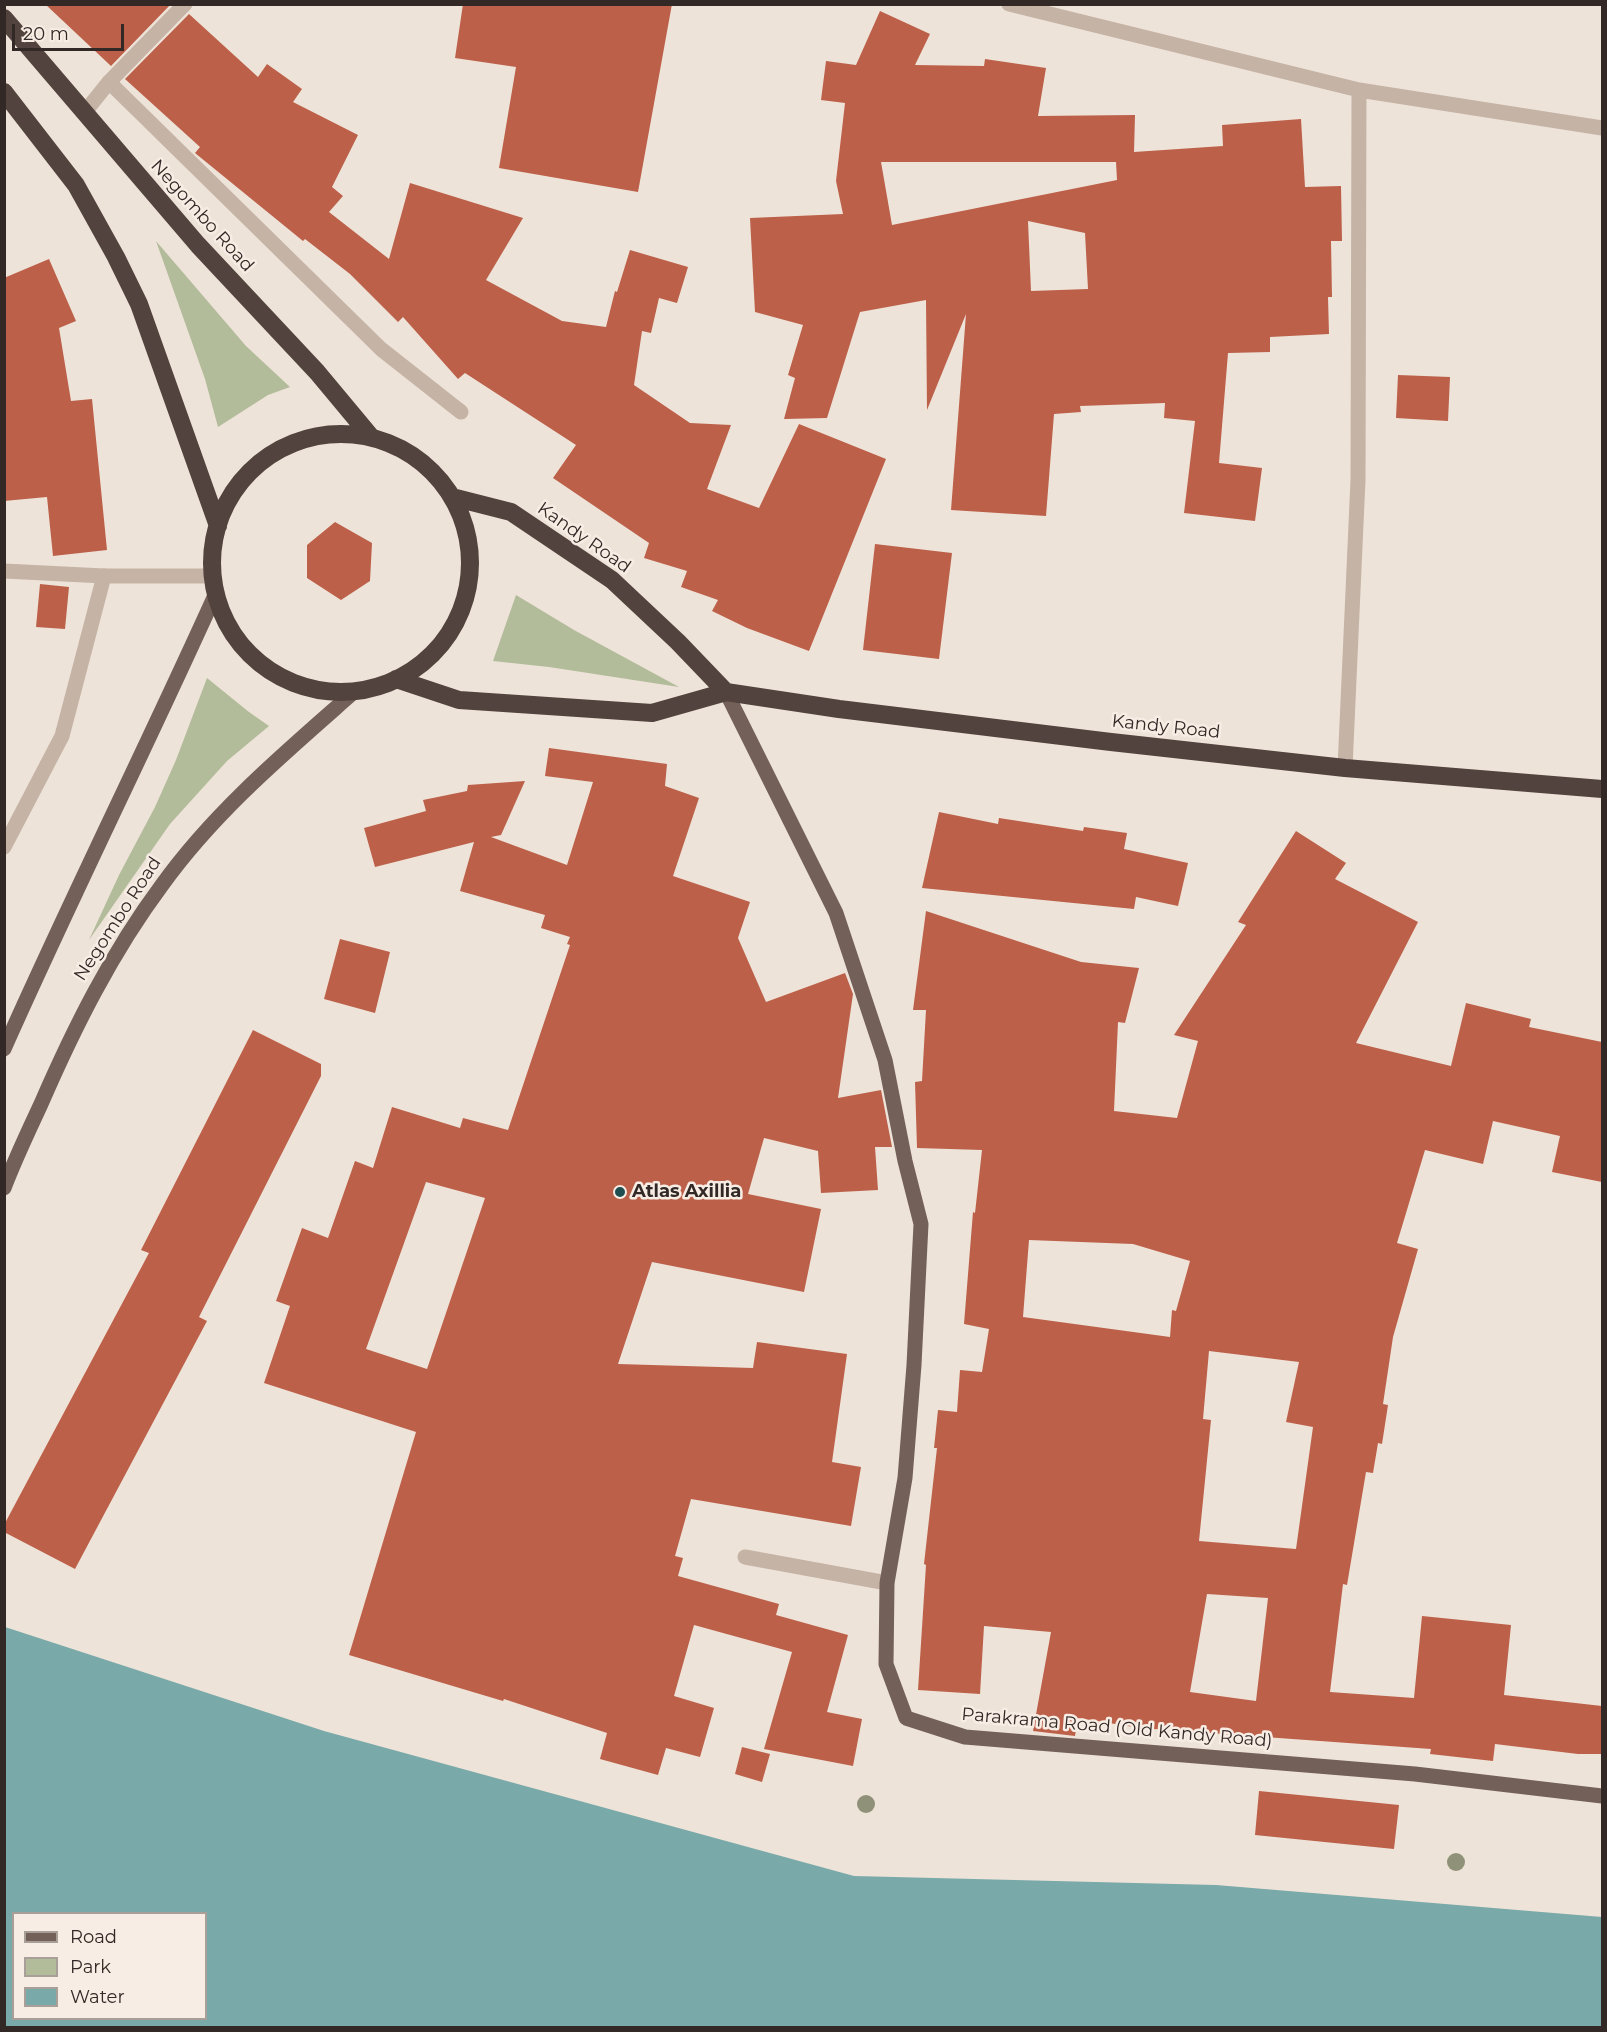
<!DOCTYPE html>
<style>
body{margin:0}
#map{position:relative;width:1607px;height:2032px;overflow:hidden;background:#eee3d8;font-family:Montserrat,sans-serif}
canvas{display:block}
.frame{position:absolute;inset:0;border:6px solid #322926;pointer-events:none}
.legend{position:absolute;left:12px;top:1912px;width:195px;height:108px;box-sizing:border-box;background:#f7ede4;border:2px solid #a89f98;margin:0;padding:8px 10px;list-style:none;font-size:18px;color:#322926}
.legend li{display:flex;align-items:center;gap:12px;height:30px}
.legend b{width:30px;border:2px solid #a89f98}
.scale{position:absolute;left:12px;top:24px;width:112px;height:27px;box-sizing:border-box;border:3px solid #322926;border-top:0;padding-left:8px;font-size:18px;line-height:21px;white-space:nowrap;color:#322926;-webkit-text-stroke:4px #f7ede4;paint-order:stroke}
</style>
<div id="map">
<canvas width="1607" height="2032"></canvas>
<div class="frame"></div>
<ul class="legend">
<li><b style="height:8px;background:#736058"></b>Road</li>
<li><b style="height:16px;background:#b2bc9a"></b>Park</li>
<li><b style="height:16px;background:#7aa9a9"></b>Water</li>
</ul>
<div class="scale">20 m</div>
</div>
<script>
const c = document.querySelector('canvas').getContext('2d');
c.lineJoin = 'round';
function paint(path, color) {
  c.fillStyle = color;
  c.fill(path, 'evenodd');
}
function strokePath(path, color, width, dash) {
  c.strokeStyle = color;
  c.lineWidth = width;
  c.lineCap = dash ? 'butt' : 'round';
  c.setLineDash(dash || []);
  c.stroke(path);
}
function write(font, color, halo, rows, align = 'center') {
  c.font = font + ' Montserrat,sans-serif';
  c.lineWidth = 5;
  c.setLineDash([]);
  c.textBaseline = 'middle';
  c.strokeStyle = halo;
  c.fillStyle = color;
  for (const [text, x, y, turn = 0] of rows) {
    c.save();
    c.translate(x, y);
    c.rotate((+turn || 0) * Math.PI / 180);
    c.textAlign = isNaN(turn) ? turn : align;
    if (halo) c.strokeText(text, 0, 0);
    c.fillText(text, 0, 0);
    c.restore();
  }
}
const green = new Path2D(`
 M156,241L246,346L290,387L268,395L218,427L205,379Z
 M516,595L574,630L679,687L549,667L493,661Z
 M207,678L249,712L269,726L227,761L170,824L89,940L119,875L155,807L176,760Z`);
const water = new Path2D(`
 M5,1627L324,1731L854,1876L1216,1885L1602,1917V2027H5ZM14,1914H206V2018H14Z`);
const building = new Path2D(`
 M45,4H171L111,66Z
 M463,4H672L638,192L499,168L516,67L455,58Z
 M880,11L930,34L915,65L984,66L985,59L1046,68L1038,116L1135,115L1134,152L1223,146L1222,125L1301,119L1305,187L1341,186L1342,241H1331L1332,297H1328L1329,334L1270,337V352L1228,353L1219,463L1262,468L1255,521L1184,513L1195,421L1164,418L1165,403L1080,406L1081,412L1054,414L1046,516L951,510L966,314L927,410L926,300L860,312L827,418L784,419L795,378L788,375L803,325L755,312L750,218L843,214L836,181L845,103L821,100L826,61L856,65ZM881,162H1116L1117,180L892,225ZM1028,221L1085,233L1088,289L1031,291Z
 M189,14L258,77L267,64L302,89L293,102L358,135L332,187L343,196L329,212L389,259L410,183L523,218L486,280L562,321L606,327L615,291L617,292L630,250L688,267L677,303L659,298L651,333L642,331L634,385L690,423L731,425L707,489L759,508L799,424L886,459L809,651L747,628L712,611L718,600L681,587L687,571L644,558L649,543L553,478L576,445L465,373L458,379L403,317L398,322L350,274L305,239L303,241L195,153L200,147L125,79Z
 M49,259L76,321L59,328L71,401L92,399L107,550L53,556L47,497L4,501V278Z
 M1398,375L1450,377L1448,421L1396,418Z
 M335,522L372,543L370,581L341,600L307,578V545Z
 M875,544L952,553L939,659L863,650Z
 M40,584L69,587L65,629L36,627Z
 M549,748L667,764L665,786L699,798L673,876L750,902L738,938L766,1002L845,973L853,994L838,1098L881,1090L892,1147H875L878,1190L821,1193L818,1151L764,1138L748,1194L821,1209L804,1292L652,1262L618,1364L753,1368L757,1342L847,1354L832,1462L861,1467L851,1526L691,1499L675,1556L683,1558L678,1576L779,1604L776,1615L848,1635L827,1712L862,1719L853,1766L764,1749L792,1652L694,1625L674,1696L714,1708L700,1757L666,1748L658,1775L600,1759L607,1733L504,1699L503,1701L349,1655L416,1432L264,1383L290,1306L276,1301L302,1228L328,1238L355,1161L373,1168L392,1107L460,1128L463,1118L508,1130L570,945L567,944L570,937L541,928L545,915L460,891L474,842L375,867L364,828L426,811L423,800L467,791L468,785L525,781L501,835L491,837L567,865L593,782L545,776ZM426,1182L485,1198L427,1369L366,1349Z
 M939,812L998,824L999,818L1083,831L1084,827L1127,833L1124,849L1188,863L1178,906L1136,897L1134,909L922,888Z
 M1296,831L1346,863L1335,879L1418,922L1356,1043L1451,1066L1466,1003L1531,1019L1529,1027L1602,1042V1182L1552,1172L1560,1136L1493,1121L1483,1164L1425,1150L1397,1243L1418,1249L1393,1337L1383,1404L1388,1405L1382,1444L1378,1443L1373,1473L1366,1472L1347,1585L1343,1584L1330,1692L1414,1698L1422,1616L1511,1625L1504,1695L1602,1706V1754H1578L1495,1744L1493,1761L1430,1754L1431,1749L1140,1728L1078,1718L1075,1736L1033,1731L1051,1632L984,1626L980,1694L918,1690L926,1565L924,1564L937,1448H934L938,1410L957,1412L960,1370L982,1372L989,1329L964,1324L973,1212L975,1213L982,1150L917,1148L915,1082L922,1081L926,1010H913L926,911L1081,962L1139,968L1125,1023L1118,1022L1114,1111L1177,1118L1198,1041L1174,1035L1246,925L1238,922ZM1029,1240L1133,1244L1190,1261L1176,1311L1172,1310L1170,1337L1023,1317ZM1209,1351L1299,1362L1286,1422L1313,1427L1296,1549L1199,1541L1211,1420L1203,1419ZM1207,1594L1268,1598L1256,1701L1190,1692Z
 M340,939L390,952L375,1013L324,999Z
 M253,1030L321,1064V1076L199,1317L207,1321L75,1569L4,1532V1525L149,1253L141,1250Z
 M742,1747L770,1754L762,1782L735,1774Z
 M1259,1791L1399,1805L1394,1849L1255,1835Z`);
const lane = new Path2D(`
 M109,82L381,349L461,412
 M4,847L62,736L104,576
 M745,1557L887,1583`);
const street = new Path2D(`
 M1009,4L1359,90L1602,128
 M84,113L109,82L185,4
 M4,571L104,576H213
 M1345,768L1358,480L1359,90`);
const primary = new Path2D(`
 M726,692L836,913L885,1060L905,1161L921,1224L914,1365L905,1478L887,1583L886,1664L906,1718L965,1737L1415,1774L1602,1796
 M4,1049C72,896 147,746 216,593
 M4,1188C15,1159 28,1132 41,1104C74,1028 112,952 162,885C215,811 287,751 355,691`);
const highway = new Path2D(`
 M4,18L198,245L317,372L372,438
 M4,92L76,185L116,257L139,304L218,526
 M212 563a129 129 0 1 1 258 0a129 129 0 1 1-258 0Z
 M452,497L511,512L612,580L678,642L726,692
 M396,679L459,700L652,713L726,692L839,709L1111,742L1345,768L1602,789`);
const trees = [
 [866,1804],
 [1456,1862]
];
const markers = [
 [620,1192,6,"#1f4e50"]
];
const streetNames = [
 ["Negombo Road",202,216,48],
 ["Kandy Road",584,538,35],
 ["Kandy Road",1166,727,6],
 ["Negombo Road",118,919,-57],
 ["Parakrama Road (Old Kandy Road)",1117,1728,5]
];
const poiNames = [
 ["Atlas Axillia",632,1192]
];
paint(green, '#b2bc9a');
paint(water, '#7aa9a9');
paint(building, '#bc6049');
strokePath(lane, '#c5b3a6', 15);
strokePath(street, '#c5b3a6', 15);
strokePath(primary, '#736058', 15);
strokePath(highway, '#52433e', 18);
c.fillStyle = '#909179';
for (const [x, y] of trees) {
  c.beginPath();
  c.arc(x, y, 9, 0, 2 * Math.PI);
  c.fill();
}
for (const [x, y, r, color] of markers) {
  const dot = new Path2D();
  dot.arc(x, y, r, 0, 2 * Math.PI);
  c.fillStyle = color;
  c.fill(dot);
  strokePath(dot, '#f7ede4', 2);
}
write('18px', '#322926', '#f7ede4', streetNames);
write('bold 18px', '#322926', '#f7ede4', poiNames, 'left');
</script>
